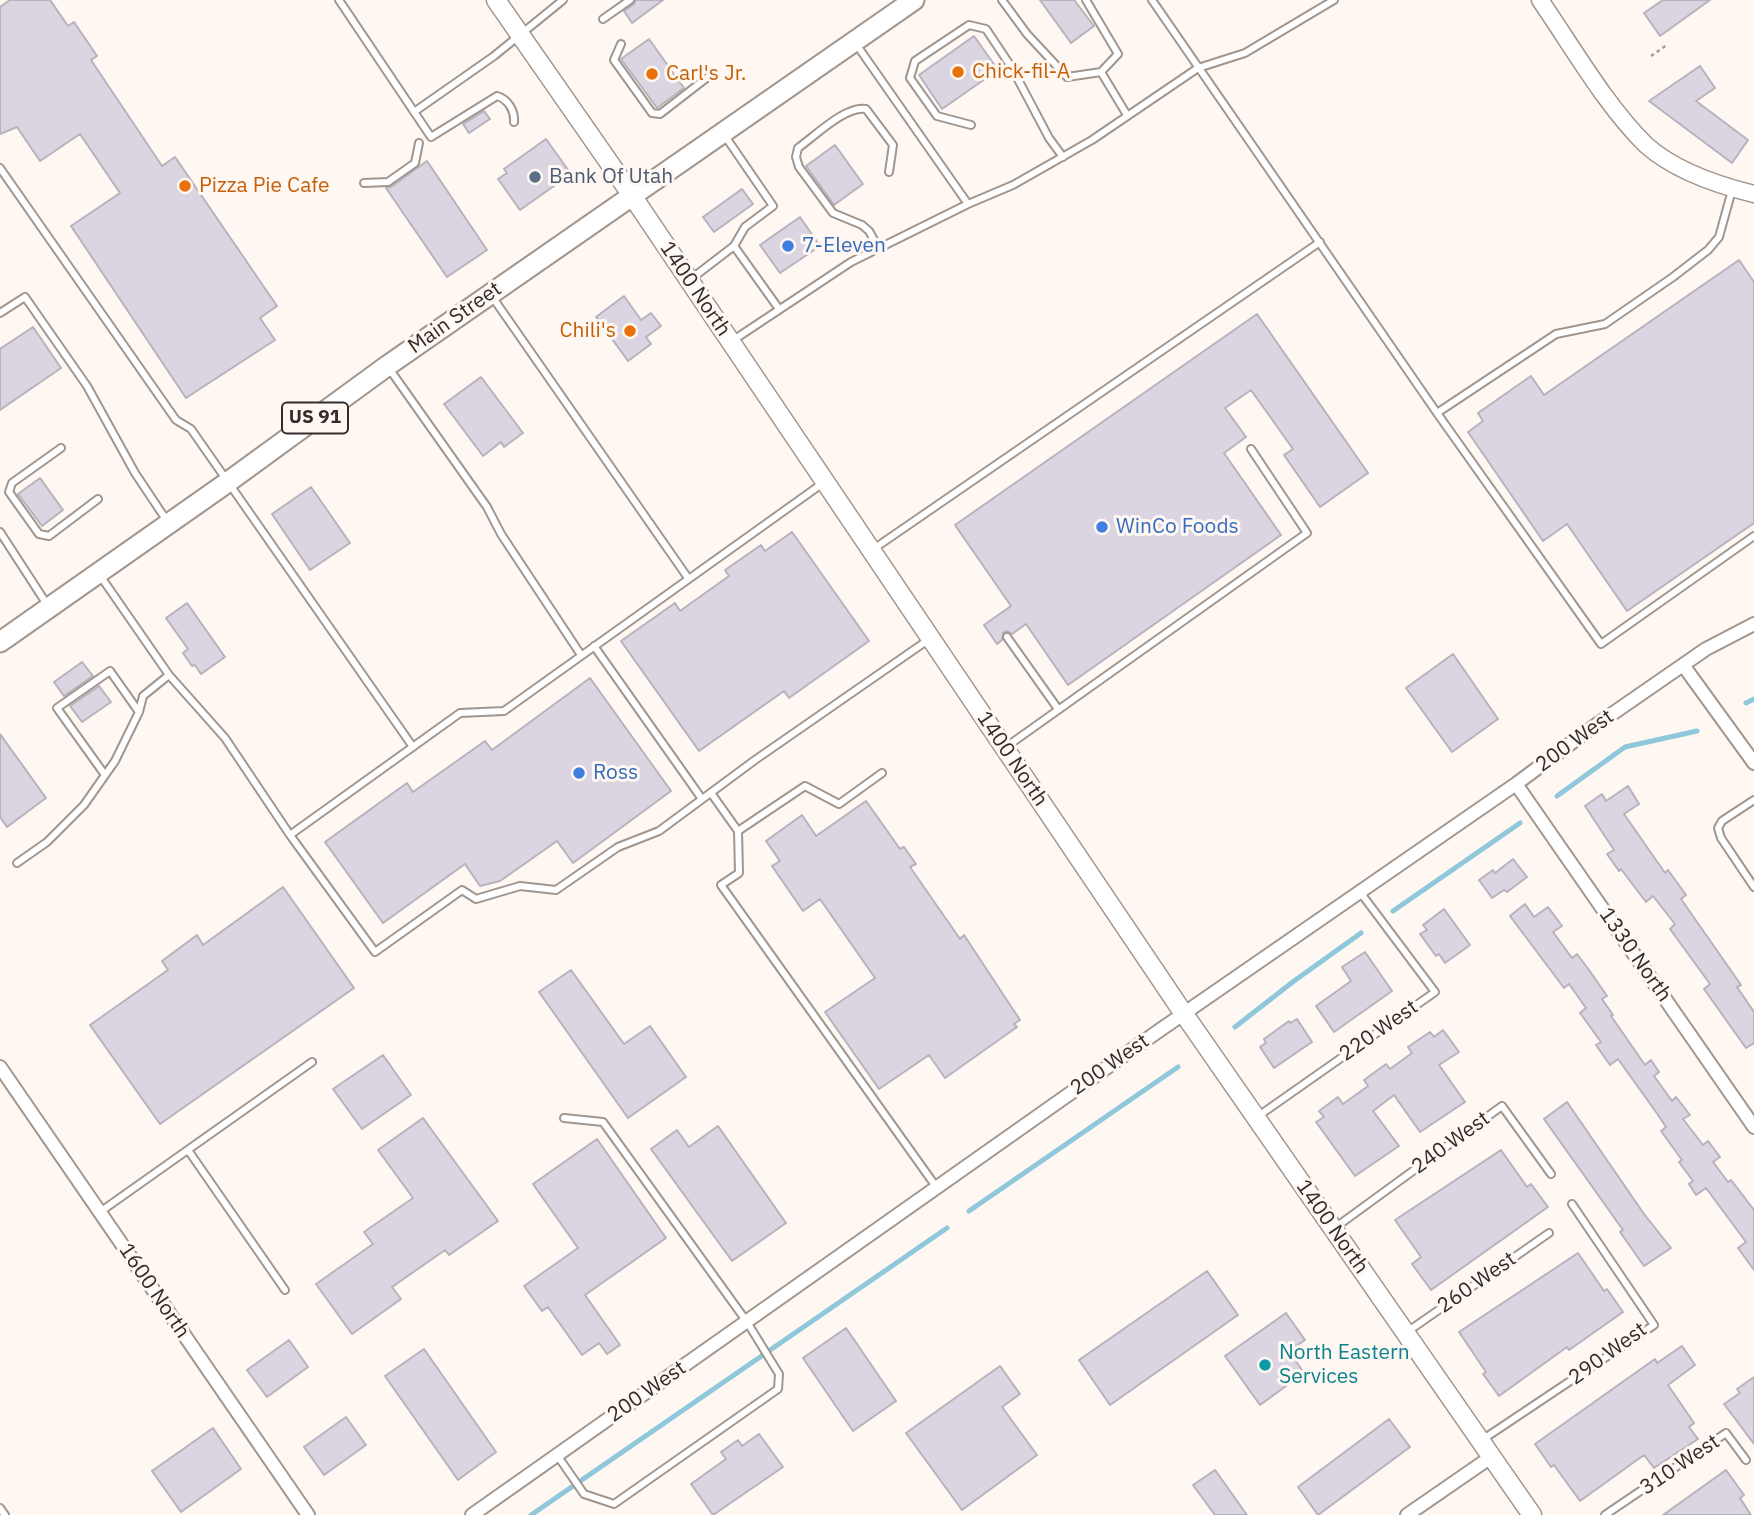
<!DOCTYPE html>
<style>
body{margin:0}
canvas{display:block;background:#fef7f2}
</style>
<canvas width="1754" height="1515"></canvas>
<script>
const c = document.querySelector('canvas').getContext('2d');
c.lineJoin = 'round';
function strokePath(path, color, width, dash) {
  c.strokeStyle = color;
  c.lineWidth = width;
  c.lineCap = dash ? 'butt' : 'round';
  c.setLineDash(dash || []);
  c.stroke(path);
}
function paint(path, color) {
  c.fillStyle = color;
  c.fill(path, 'evenodd');
}
function write(font, color, halo, rows, align = 'center') {
  c.font = font + ' "IBM Plex Sans",sans-serif';
  c.lineWidth = 6;
  c.setLineDash([]);
  c.textBaseline = 'middle';
  c.strokeStyle = halo;
  c.fillStyle = color;
  for (const [text, x, y, turn = 0] of rows) {
    c.save();
    c.translate(x, y);
    c.rotate((+turn || 0) * Math.PI / 180);
    c.textAlign = isNaN(turn) ? turn : align;
    if (halo) c.strokeText(text, 0, 0);
    c.fillText(text, 0, 0);
    c.restore();
  }
}
const stream = new Path2D(`
 M1746,703L1754,699
 M1557,796L1625,747L1697,731
 M1393,911L1520,823
 M1235,1027L1294,981L1361,933
 M969,1211L1178,1067
 M531,1515L947,1228`);
const building = new Path2D(`
 M10,0H50L68,26L74,22L97,56L91,60L162,166L175,157L277,306L260,318L275,340L186,398L71,226L120,193L80,134L40,161L17,127L0,134V7Z
 M636,0H663L632,23L624,11L634,4Z
 M1040,0H1074L1094,26L1071,43Z
 M1663,0H1710L1660,36L1644,13Z
 M974,36L998,70L942,109L919,75Z
 M649,39L684,88L657,108L621,59Z
 M1700,66L1715,88L1696,101L1748,140L1732,163L1649,101Z
 M484,111L490,119L469,133L463,124Z
 M546,139L571,174L520,210L498,179L507,173L504,169Z
 M835,145L863,184L834,205L806,166Z
 M427,161L487,250L447,277L386,188L391,187Z
 M742,189L753,204L714,232L703,217Z
 M800,217L820,246L780,273L760,245Z
 M1739,260L1754,282V523L1627,611L1567,524L1543,541L1468,432L1483,421L1478,413L1531,376L1544,395Z
 M624,296L641,320L651,313L661,326L646,337L651,344L628,361L596,317Z
 M1257,314L1368,473L1320,507L1284,455L1293,449L1251,390L1225,408L1246,437L1224,453L1281,535L1068,685L1026,624L1012,634L1007,631L1003,633L1002,640L997,644L984,625L1011,606L955,525Z
 M33,327L61,368L0,410V349Z
 M481,377L523,433L504,447L501,442L483,456L444,404Z
 M40,478L63,510L42,526L18,494Z
 M311,487L350,543L310,570L272,514Z
 M792,532L869,641L789,698L784,691L699,751L621,641L675,603L680,611L729,576L725,570L761,545L765,551Z
 M187,603L225,657L201,674L195,665L192,666L183,653L188,649L166,618Z
 M1453,654L1498,719L1452,752L1406,688Z
 M82,662L93,676L64,696L54,682Z
 M590,678L671,791L573,863L557,841L500,881L480,886L465,864L383,923L325,842L407,783L413,792L485,741L492,750Z
 M99,686L111,702L82,722L70,706Z
 M0,734L46,798L7,827L0,817Z
 M1628,786L1639,804L1624,814L1665,873L1668,870L1686,895L1681,899L1741,985L1737,987L1754,1012V1043L1746,1048L1704,989L1710,984L1670,929L1675,924L1653,896L1646,902L1621,869L1619,871L1607,854L1614,850L1585,806L1602,794L1606,801Z
 M866,801L900,849L904,847L916,864L910,867L960,939L964,935L1020,1020L1014,1024L1017,1027L945,1078L929,1055L879,1089L825,1012L875,978L820,899L803,911L772,866L780,861L766,841L802,815L816,836Z
 M1513,859L1527,877L1507,892L1504,890L1492,898L1479,880L1493,870L1495,873Z
 M283,887L354,988L160,1124L90,1025L168,970L162,961L197,935L203,945Z
 M1525,904L1534,917L1548,907L1562,926L1553,932L1572,958L1577,954L1589,970L1607,996L1602,999L1613,1015L1611,1016L1645,1065L1651,1060L1659,1072L1654,1076L1672,1101L1676,1097L1690,1115L1683,1119L1703,1145L1708,1141L1720,1157L1713,1162L1728,1182L1731,1180L1754,1210V1270L1738,1248L1746,1242L1706,1188L1696,1195L1689,1184L1693,1181L1679,1162L1682,1160L1661,1131L1666,1127L1656,1112L1618,1059L1610,1065L1596,1045L1601,1042L1580,1013L1586,1008L1569,984L1564,988L1510,916Z
 M1444,909L1470,945L1445,963L1439,954L1436,956L1420,934L1427,930L1423,925Z
 M1365,952L1392,991L1334,1032L1316,1006L1351,981L1342,967Z
 M571,970L624,1044L650,1026L686,1077L628,1118L539,992Z
 M1297,1019L1312,1042L1274,1068L1260,1047L1266,1043L1264,1039L1289,1021L1290,1023Z
 M1443,1030L1459,1052L1439,1065L1465,1102L1420,1132L1394,1095L1373,1111L1399,1146L1355,1176L1316,1122L1324,1117L1319,1111L1338,1097L1343,1104L1368,1086L1364,1080L1386,1064L1390,1069L1412,1053L1408,1047L1430,1032L1434,1037Z
 M383,1055L411,1095L362,1129L333,1089Z
 M1567,1102L1644,1214L1671,1248L1644,1266L1620,1232L1623,1230L1544,1119Z
 M423,1118L498,1221L449,1255L445,1250L392,1287L401,1299L352,1334L316,1284L373,1244L364,1232L413,1198L378,1150Z
 M718,1126L786,1223L732,1261L651,1149L677,1130L689,1147Z
 M597,1139L666,1238L585,1295L620,1345L607,1354L599,1343L582,1355L548,1307L542,1311L524,1286L578,1248L533,1184Z
 M1501,1150L1527,1187L1531,1184L1548,1207L1431,1290L1412,1264L1421,1257L1395,1220Z
 M1578,1253L1604,1291L1607,1289L1623,1312L1569,1350L1567,1347L1499,1396L1483,1374L1486,1372L1459,1332Z
 M1207,1271L1238,1315L1110,1405L1079,1360Z
 M1286,1313L1305,1340L1289,1351L1304,1373L1260,1405L1225,1356Z
 M846,1328L896,1401L853,1431L803,1358Z
 M289,1340L308,1367L267,1397L247,1370Z
 M1682,1346L1695,1365L1668,1385L1694,1423L1689,1427L1698,1439L1654,1468L1644,1455L1580,1501L1554,1465L1551,1467L1535,1444L1655,1359L1657,1363Z
 M424,1349L496,1452L458,1480L385,1376Z
 M1000,1366L1020,1394L1002,1407L1037,1455L962,1510L906,1433Z
 M1754,1377V1444L1724,1404L1740,1393L1737,1389Z
 M346,1417L366,1445L324,1475L304,1447Z
 M1389,1419L1410,1447L1318,1515L1298,1487Z
 M213,1428L241,1469L181,1512L152,1471Z
 M759,1434L783,1467L713,1515L691,1484L726,1459L721,1452L738,1440L742,1446Z
 M1215,1470L1247,1515H1215L1193,1485Z
 M1726,1470L1744,1495L1740,1498L1751,1515H1663Z`);
const path = new Path2D(`
 M1651,56L1668,44`);
const service = new Path2D(`
 M339,0L431,137L497,96C508,99 515,111 514,122
 M1002,0L1027,34L1067,77L1101,72L1118,54L1086,0
 M1152,0L1437,413L1601,644L1754,536
 M603,19L630,0
 M621,44L614,60L652,113L660,114L713,73
 M856,44L968,204
 M1101,72L1127,115
 M414,112L494,56L563,0
 M971,125L937,116L910,78L915,61L969,25L986,29L1012,68L1049,138L1063,157
 M725,136L773,206L745,227L734,246L779,309
 M0,168L176,420L191,429L413,747
 M364,183L388,182L415,163L419,143
 M879,249L869,231L862,225L833,213L799,167L796,157L798,148C815,136 846,105 866,109L893,145L889,172
 M691,279L734,246
 M491,295L688,578
 M0,313L25,297L87,386L135,473L167,521
 M732,341L851,262L968,204L1013,185L1092,140L1198,68L1245,53L1334,0
 M388,367L487,507L501,534L581,655
 M1437,413L1556,334L1605,324L1673,277L1708,250L1719,237L1732,190
 M61,448L12,483L9,492L39,534L49,536L98,499
 M0,532L48,606
 M872,550L1320,242
 M99,574L169,675L225,738L290,835L460,713L504,711L823,483
 M1007,637L1058,709
 M594,646L702,799
 M1006,747L1307,533L1251,449
 M882,773L839,804L805,786L738,831L739,873L721,885L937,1188
 M105,775L57,708L110,671L139,712
 M711,793L738,831
 M1754,800L1722,821L1718,828L1721,838L1754,887
 M290,835L375,952L462,890L476,899L520,886L556,890L618,847L659,831L755,760L928,640
 M17,863L47,842L84,805L115,761L139,712L143,696L169,675
 M1257,1117L1435,992L1360,892
 M188,1150L285,1290
 M100,1212L312,1062
 M1336,1227L1502,1106L1551,1174
 M1407,1332L1549,1233
 M1482,1440L1654,1325L1572,1204
 M557,1455L584,1494L614,1504L778,1389L779,1374L747,1322L603,1122L564,1118
 M0,1508L5,1515
 M1605,1515L1726,1433L1746,1460`);
const minor = new Path2D(`
 M1683,665L1754,763
 M1516,784L1754,1127
 M0,1067L308,1515
 M472,1515L1160,1030L1516,784L1586,732L1706,649L1754,624
 M1407,1515L1491,1457`);
const tertiary = new Path2D(`
 M1540,0C1572,46 1606,106 1646,145C1675,171 1717,185 1754,194`);
const secondary = new Path2D(`
 M496,0L631,194L1184,1014L1532,1515`);
const primary = new Path2D(`
 M0,642L228,482L387,366L914,0`);
const markers = [
 [958,72,7,"#e8710a"],
 [652,74,7,"#e8710a"],
 [535,177,7,"#5c6f8a"],
 [185,186,7,"#e8710a"],
 [788,246,7,"#3f7fe0"],
 [630,331,7,"#e8710a"],
 [1102,527,7,"#3f7fe0"],
 [579,773,7,"#3f7fe0"],
 [1265,1365,7,"#0f9aa8"]
];
const shields = [
 [315,418,66]
];
const shieldNames = [
 ["US 91",315,418]
];
const foodNames = [
 ["Chick-fil-A",972,72],
 ["Carl's Jr.",666,74],
 ["Pizza Pie Cafe",199,186],
 ["Chili's",616,331,"right"]
];
const serviceNames = [
 ["Bank Of Utah",549,177]
];
const shopNames = [
 ["7-Eleven",802,246],
 ["WinCo Foods",1116,527],
 ["Ross",593,773]
];
const streetNames = [
 ["1400 North",695,289,56],
 ["Main Street",455,318,-35],
 ["200 West",1575,741,-36],
 ["1400 North",1012,759,56],
 ["1330 North",1635,955,55],
 ["220 West",1379,1031,-35],
 ["200 West",1110,1065,-35],
 ["240 West",1451,1143,-36],
 ["1400 North",1332,1227,55],
 ["260 West",1477,1283,-35],
 ["1600 North",154,1291,56],
 ["290 West",1608,1354,-36],
 ["200 West",647,1392,-35],
 ["310 West",1680,1465,-34]
];
const cultureNames = [
 ["North Eastern",1279,1353],
 ["Services",1279,1377]
];
strokePath(stream, '#8fc7db', 5);
paint(building, '#dbd5e1');
strokePath(building, '#b7b2bd', 2);
strokePath(service, '#a1968e', 10);
strokePath(minor, '#a1968e', 16);
strokePath(tertiary, '#a1968e', 19);
strokePath(secondary, '#a1968e', 21);
strokePath(primary, '#a1968e', 23);
strokePath(path, '#a39c98', 2.5, [3.5, 3.5]);
strokePath(service, '#fff', 6);
strokePath(minor, '#fff', 12);
strokePath(tertiary, '#fff', 16);
strokePath(secondary, '#fff', 18);
strokePath(primary, '#fff', 19);
for (const [x, y, r, color] of markers) {
  const dot = new Path2D();
  dot.arc(x, y, r, 0, 2 * Math.PI);
  c.fillStyle = color;
  c.fill(dot);
  strokePath(dot, '#fef7f2', 2.5);
}
for (const [x, y, w] of shields) {
  const box = new Path2D();
  box.roundRect(x - w / 2, y - 15.5, w, 31, 5);
  c.fillStyle = '#fef7f2';
  c.fill(box);
  strokePath(box, '#322d2a', 2);
}
write('bold 19px', '#322d2a', null, shieldNames);
write('21px', '#c56008', '#fef7f2', foodNames, 'left');
write('21px', '#4e5e75', '#fef7f2', serviceNames, 'left');
write('21px', '#366cbe', '#fef7f2', shopNames, 'left');
write('21px', '#322d2a', '#fef7f2', streetNames);
write('21px', '#0d838f', '#fef7f2', cultureNames, 'left');
</script>
